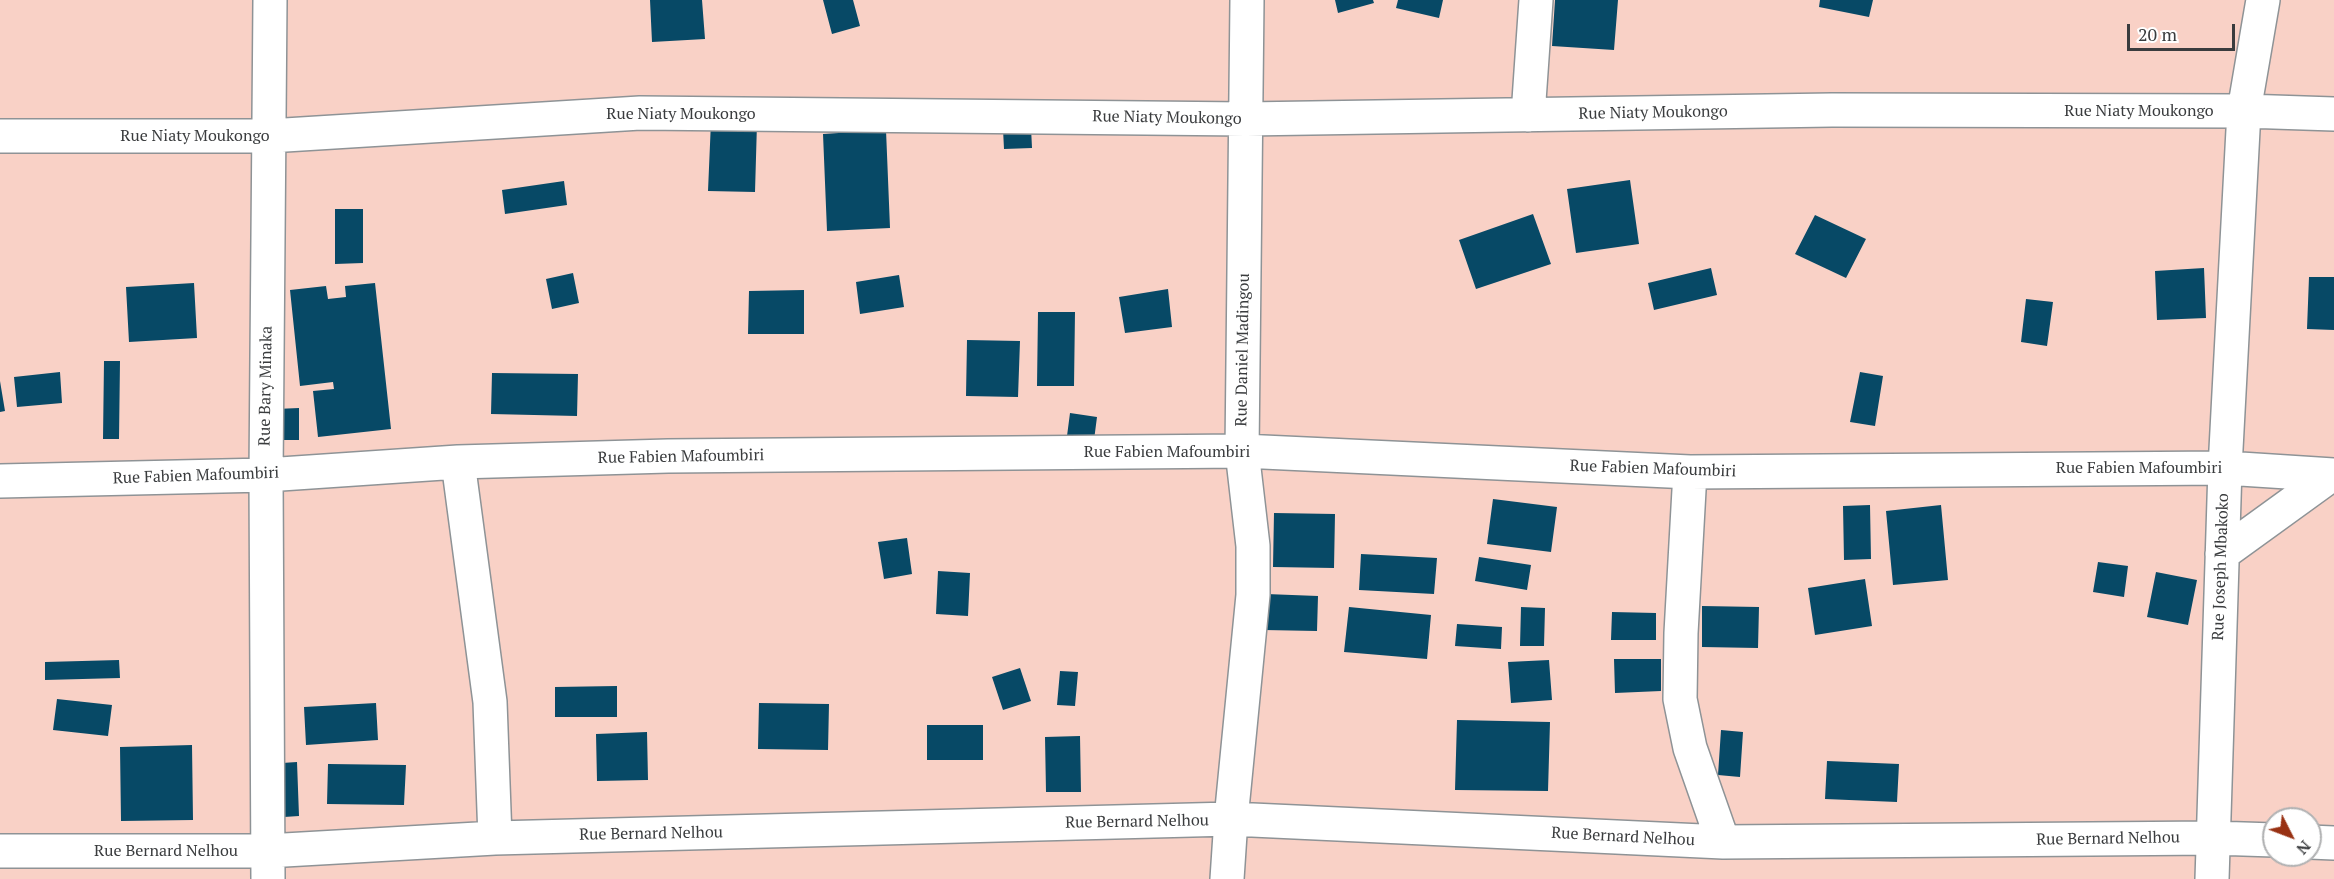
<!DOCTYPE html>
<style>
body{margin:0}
#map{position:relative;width:2334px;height:879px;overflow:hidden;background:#e4eaed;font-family:"PT Serif",serif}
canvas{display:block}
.north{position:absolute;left:2262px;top:807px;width:60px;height:60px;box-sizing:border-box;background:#fff;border:2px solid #b0b1b2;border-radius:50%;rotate:132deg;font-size:16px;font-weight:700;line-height:24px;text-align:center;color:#3a3c3e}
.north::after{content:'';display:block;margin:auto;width:21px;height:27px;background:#983113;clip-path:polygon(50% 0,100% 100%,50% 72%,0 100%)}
.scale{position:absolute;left:2127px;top:24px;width:108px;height:27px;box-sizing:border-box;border:3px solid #3a3c3e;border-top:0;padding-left:8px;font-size:18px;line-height:21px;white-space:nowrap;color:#3a3c3e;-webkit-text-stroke:4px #fff;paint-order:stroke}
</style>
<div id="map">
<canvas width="2334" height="879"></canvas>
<div class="north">N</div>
<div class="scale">20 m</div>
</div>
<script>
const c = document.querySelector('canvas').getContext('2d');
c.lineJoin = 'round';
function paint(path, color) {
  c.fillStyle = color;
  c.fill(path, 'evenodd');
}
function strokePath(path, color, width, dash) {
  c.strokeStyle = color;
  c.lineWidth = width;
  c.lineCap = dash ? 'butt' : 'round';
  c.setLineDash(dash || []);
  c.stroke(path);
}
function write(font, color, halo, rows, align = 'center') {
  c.font = font + ' "PT Serif",serif';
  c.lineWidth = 6;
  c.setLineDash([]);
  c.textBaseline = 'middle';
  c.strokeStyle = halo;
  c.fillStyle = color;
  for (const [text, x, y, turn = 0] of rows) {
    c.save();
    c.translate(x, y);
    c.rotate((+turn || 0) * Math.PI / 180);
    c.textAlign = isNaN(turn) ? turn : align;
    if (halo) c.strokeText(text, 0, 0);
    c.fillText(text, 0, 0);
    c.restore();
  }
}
const green = new Path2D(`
 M0,0H2334V879H0ZM2274,819H2310V855H2274Z`);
const building = new Path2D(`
 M650,0H702L705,39L652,42Z
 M823,0H853L860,26L832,34Z
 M1335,0H1373L1374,3L1338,13Z
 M1398,0H1443L1439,18L1396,8Z
 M1555,0H1618L1614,50L1552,46Z
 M1820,0H1873L1869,17L1819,7Z
 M1030,107L1032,148L1004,149L1002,109Z
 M711,121L757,123L755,192L708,191Z
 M886,130L890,228L827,231L823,134Z
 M1630,180L1639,244L1576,253L1567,189Z
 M564,181L567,205L505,214L502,190Z
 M335,209H363V263L335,264Z
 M1533,214L1551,264L1476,289L1459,240Z
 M1815,215L1866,239L1846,278L1795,254Z
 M1711,268L1717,295L1654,310L1648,283Z
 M2204,268L2206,318L2157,320L2155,271Z
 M573,273L579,303L552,309L546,279Z
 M899,275L904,307L860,314L856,282Z
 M2309,277H2334V330L2307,329Z
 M194,283L197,338L129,342L126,287Z
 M375,283L391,429L318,437L313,391L334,389L333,382L300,386L290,290L326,286L328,299L346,297L345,286Z
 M1168,289L1172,327L1125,333L1119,297Z
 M804,290V334H748L749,291Z
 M2026,299L2053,302L2047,346L2021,342Z
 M1038,312H1075L1074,386H1037Z
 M967,340L1020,341L1018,397L966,396Z
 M104,361H120L119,439H103Z
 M60,372L62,403L17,407L14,377Z
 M1860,372L1883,376L1875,426L1850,422Z
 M492,373L578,374L577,416L491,414Z
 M0,381L5,411L0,412Z
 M299,408V440H276V409Z
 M1070,413L1097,417L1094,440L1067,436Z
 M1493,499L1557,507L1551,552L1487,544Z
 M1870,505L1871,559L1844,560L1843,506Z
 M1941,505L1948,580L1893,585L1886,511Z
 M1274,513L1335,514L1334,568L1273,567Z
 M907,538L912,574L884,579L878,542Z
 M1361,554L1437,558L1434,594L1359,590Z
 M1479,557L1531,565L1527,590L1475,581Z
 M2098,562L2128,566L2124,597L2093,592Z
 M938,571L970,573L968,616L936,614Z
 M2156,572L2197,580L2188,625L2147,617Z
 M1865,579L1872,626L1815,635L1808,588Z
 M1266,594L1318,596L1317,631L1264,630Z
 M1702,606L1759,607L1758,648L1702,647Z
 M1349,607L1431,615L1427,659L1344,652Z
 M1521,607L1545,608L1544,646H1520Z
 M1612,612L1656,613V640H1611Z
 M1457,624L1502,627L1501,649L1455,646Z
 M1614,659H1661V691L1615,693Z
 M119,660L120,678L45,680V662Z
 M1549,660L1552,700L1511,703L1508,662Z
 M1020,668L1031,701L1003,710L992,677Z
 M1060,671L1078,672L1075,706L1057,705Z
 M617,686V717H555V687Z
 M57,699L112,705L108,736L53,730Z
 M376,703L378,740L306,745L304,707Z
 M759,703L829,704L828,750L758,749Z
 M1457,720L1550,722L1548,791L1455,790Z
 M927,725H983V760H927Z
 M1721,730L1743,732L1740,777L1718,775Z
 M647,732L648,780L597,781L596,734Z
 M1080,736L1081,792H1046L1045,737Z
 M192,745L193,820L121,821L120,747Z
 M1827,761L1899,764L1897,802L1825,799Z
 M297,762L299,816L284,817L282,763Z
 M328,764L406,765L404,805L327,804Z`);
const street = new Path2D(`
 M1528,115L1536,0
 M0,136H269L640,113L1246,119L1832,110L2244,111L2334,114
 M458,462L490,702L495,838
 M1690,472L1681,633L1680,699L1690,748L1723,842
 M0,481L266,475L458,462L668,456L1242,451L1690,472L2225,468L2334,475
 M2222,554L2331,475
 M2310,842L2334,843
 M0,851H267L495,838L1231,819L1723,842L2213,838L2274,840
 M268,879L266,475L270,0
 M1227,879L1231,819L1253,595V546L1242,451L1247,0
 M2212,879L2225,468L2244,111L2263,0`);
const streetNames = [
 ["Rue Niaty Moukongo",2139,111],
 ["Rue Niaty Moukongo",1653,113,-1],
 ["Rue Niaty Moukongo",681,114],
 ["Rue Niaty Moukongo",1167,118,1],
 ["Rue Niaty Moukongo",195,136],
 ["Rue Daniel Madingou",1243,350,-89],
 ["Rue Bary Minaka",266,386,-89],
 ["Rue Fabien Mafoumbiri",1167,452],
 ["Rue Fabien Mafoumbiri",681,457,-1],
 ["Rue Fabien Mafoumbiri",2139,468],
 ["Rue Fabien Mafoumbiri",1653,469,2],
 ["Rue Fabien Mafoumbiri",196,476,-2],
 ["Rue Joseph Mbakoko",2221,567,-88],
 ["Rue Bernard Nelhou",1137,822,-1],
 ["Rue Bernard Nelhou",651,834,-1],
 ["Rue Bernard Nelhou",1623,837,3],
 ["Rue Bernard Nelhou",2108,839,-1],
 ["Rue Bernard Nelhou",166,851]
];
paint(green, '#f9d1c6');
paint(building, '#074966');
strokePath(street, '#8e9396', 36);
strokePath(street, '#fff', 33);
write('16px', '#3a3c3e', '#fff', streetNames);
</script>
